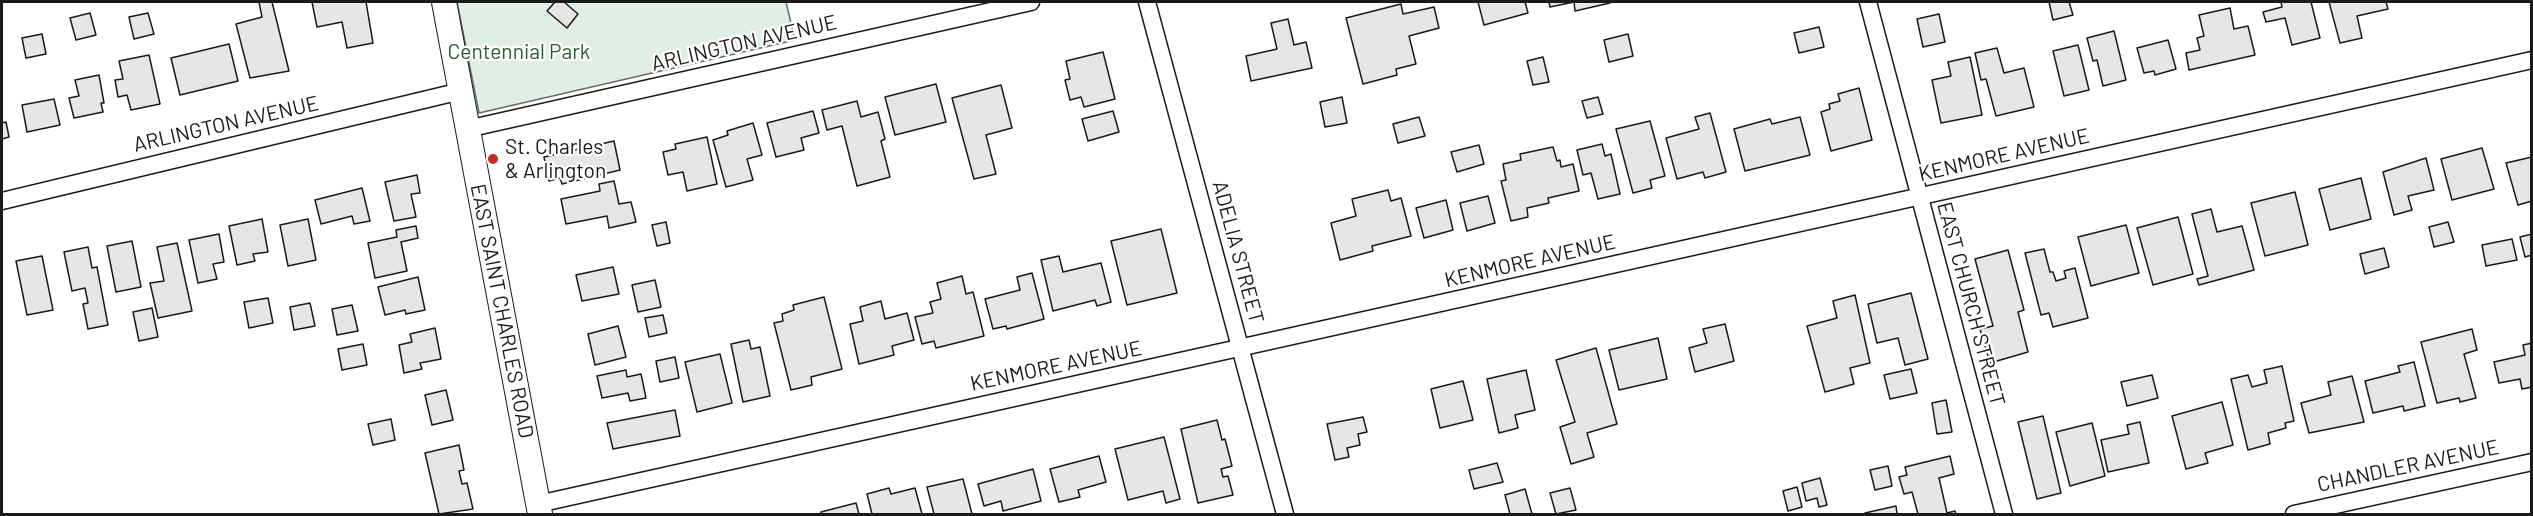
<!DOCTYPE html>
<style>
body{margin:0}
#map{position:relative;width:2533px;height:516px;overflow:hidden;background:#fff;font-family:Barlow,sans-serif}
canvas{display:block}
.frame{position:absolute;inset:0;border:3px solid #1a1a1a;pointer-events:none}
</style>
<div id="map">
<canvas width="2533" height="516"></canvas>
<div class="frame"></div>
</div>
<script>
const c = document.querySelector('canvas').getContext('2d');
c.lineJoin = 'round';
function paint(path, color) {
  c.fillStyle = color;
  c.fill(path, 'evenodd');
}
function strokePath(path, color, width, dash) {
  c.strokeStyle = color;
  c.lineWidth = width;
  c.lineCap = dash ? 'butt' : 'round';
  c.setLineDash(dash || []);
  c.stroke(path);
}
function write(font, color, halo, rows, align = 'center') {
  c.font = font + ' Barlow,sans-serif';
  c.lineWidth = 4.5;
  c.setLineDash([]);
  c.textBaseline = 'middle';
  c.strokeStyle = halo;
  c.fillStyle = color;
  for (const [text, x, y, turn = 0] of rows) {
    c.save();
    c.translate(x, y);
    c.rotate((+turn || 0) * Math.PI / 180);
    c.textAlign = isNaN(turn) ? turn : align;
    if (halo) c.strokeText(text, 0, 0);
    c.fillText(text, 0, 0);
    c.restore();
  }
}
const green = new Path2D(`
 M457,2H786L795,40L479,113Z`);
const building = new Path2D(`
 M259,2H272L289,71L250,78L236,24L262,17Z
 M312,2H366L373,43L347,48L342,22L317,27Z
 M555,2H564L578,14L567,28L547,11Z
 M1478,2H1525L1528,13L1484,25Z
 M1549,2H1609L1610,3L1575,11L1574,2L1550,7Z
 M2049,2H2069L2073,15L2053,20Z
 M2281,2H2311L2320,38L2292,45L2285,18L2266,22L2263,12L2282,7Z
 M2329,2H2386L2388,9L2357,16L2362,38L2340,43Z
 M1401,4L1403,14L1434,7L1439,28L1409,36L1416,64L1396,69L1397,75L1363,84L1346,18Z
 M2230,8L2234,29L2248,26L2255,55L2189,70L2186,53L2200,50L2197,38L2204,36L2199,15Z
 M90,13L96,35L76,40L70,18Z
 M148,13L154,34L134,39L129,17Z
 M1939,14L1945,42L1923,47L1917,19Z
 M1288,19L1294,45L1306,42L1312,68L1251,81L1246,56L1277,49L1271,23Z
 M1819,27L1824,47L1799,53L1794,33Z
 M2114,31L2126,80L2103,86L2097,60L2093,61L2087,38Z
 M42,34L46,54L26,58L22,38Z
 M1628,34L1633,56L1609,62L1604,40Z
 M2168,40L2176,69L2155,75L2154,71L2144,73L2137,48Z
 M229,44L238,81L180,95L171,58Z
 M2078,45L2089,90L2064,96L2053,51Z
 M1997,48L2004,73L2024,68L2034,107L1996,116L1986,79L1981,80L1975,53Z
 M1103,52L1115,99L1084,107L1081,97L1070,100L1065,80L1070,79L1066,61Z
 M149,55L160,104L131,110L127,95L118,97L115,80L123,79L119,61Z
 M1543,57L1549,82L1533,85L1527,61Z
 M1970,57L1982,115L1941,123L1932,80L1951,76L1948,62Z
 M99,75L104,103H101L103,112L74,118L69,98L79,96L75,80Z
 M936,84L946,122L895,135L885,97Z
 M1001,85L1012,128L986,135L996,174L974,179L952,98Z
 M1859,88L1872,140L1831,151L1821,112L1830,109L1829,104L1840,101L1838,94Z
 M1342,97L1347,123L1325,127L1320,102Z
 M1598,97L1603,114L1587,118L1582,101Z
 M54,99L60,125L27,132L22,105Z
 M857,101L861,117L878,112L885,139L881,141L890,177L857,186L842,126L827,130L822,110Z
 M813,111L819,133L801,138L804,150L776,157L767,123Z
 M1113,111L1119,132L1088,141L1082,119Z
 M1710,113L1726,172L1705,178L1703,172L1677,179L1666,138L1699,129L1695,117Z
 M1419,117L1425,136L1398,143L1393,124Z
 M1800,117L1810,155L1745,171L1734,129L1770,119L1772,124Z
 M1650,121L1665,176L1650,180L1652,188L1633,193L1616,129Z
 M6,122L9,137L2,139V123Z
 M753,123L762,155L747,159L753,180L726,187L713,140L728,135L727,131Z
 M707,137L717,184L687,191L683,172L668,175L663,152L676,149L675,144Z
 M614,141L620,170L562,184L560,178L549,181L544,157Z
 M1602,144L1605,156L1611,154L1620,194L1598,199L1591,173L1583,175L1577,150Z
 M1479,145L1484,164L1457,172L1451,152Z
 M1553,147L1557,161L1560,160L1561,167L1573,164L1579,191L1548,198L1549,203L1527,208L1528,217L1511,221L1501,181L1506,180L1503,164L1521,160L1520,154Z
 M2482,148L2494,189L2452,200L2441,159Z
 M2532,157V201L2518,205L2506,163Z
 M2426,158L2434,190L2408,196L2412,210L2394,215L2383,172Z
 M417,175L420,193L411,194L416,217L394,221L385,182Z
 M2361,178L2371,219L2330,230L2319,189Z
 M614,181L619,204L631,202L636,222L609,228L607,216L566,224L561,199L600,191L599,184Z
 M362,188L370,221L354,224L352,216L321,224L315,200Z
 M1388,190L1391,201L1401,198L1411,236L1372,246L1373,251L1340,260L1331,223L1356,216L1352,199Z
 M2295,192L2308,245L2265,256L2251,203Z
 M1488,196L1495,223L1467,231L1460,203Z
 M1446,200L1453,230L1424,238L1416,208Z
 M2211,209L2217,232L2242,226L2254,270L2199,285L2197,279L2208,276L2192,214Z
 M2178,217L2193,274L2153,285L2137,228Z
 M262,219L268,252L253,254L255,261L237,265L229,226Z
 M308,219L316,260L288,266L280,225Z
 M666,222L670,243L657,246L652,225Z
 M2448,222L2454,242L2434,247L2429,227Z
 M2126,225L2139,273L2091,286L2078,237Z
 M416,226L418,238L401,242L407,271L375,278L368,243L397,237L396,230Z
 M1161,229L1177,293L1127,305L1111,241Z
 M219,234L224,262L213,264L217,279L198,283L189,240Z
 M2532,234V255L2525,257L2520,237Z
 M2512,239L2517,260L2486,266L2482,245Z
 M132,241L141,287L116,292L107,246Z
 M177,243L192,311L158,318L150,283L164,281L157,247Z
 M88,247L92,268L97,267L108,325L88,329L83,304L88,303L85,288L72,291L64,252Z
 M2384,248L2389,267L2365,274L2360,254Z
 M2044,249L2050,272H2053L2056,281L2066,278L2064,271L2075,268L2088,318L2053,327L2049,313L2041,315L2025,253Z
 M2008,250L2024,310L2018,312L2028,352L1990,363L1980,329L1993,326L1975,259Z
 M42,256L53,310L27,315L16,261Z
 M1059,256L1063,272L1101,263L1111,302L1097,306L1095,300L1053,311L1041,260Z
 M613,267L619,294L582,301L576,275Z
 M1032,273L1044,319L1007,329L1006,326L993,329L985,299L1020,290L1017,277Z
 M962,276L966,294L973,292L984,336L936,348L934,341L922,344L915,317L933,313L930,302L941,299L937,283Z
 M418,277L425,310L406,314L405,310L385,315L378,287Z
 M655,280L661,307L638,312L632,285Z
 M1911,293L1928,359L1905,365L1898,338L1877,343L1868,304Z
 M1855,295L1870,363L1850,368L1854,384L1825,392L1807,326L1837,318L1833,301Z
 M824,297L842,369L811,377L812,385L791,390L774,323L783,321L782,314L794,310L793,305Z
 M268,298L273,323L249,328L244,302Z
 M881,301L885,319L907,313L914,340L892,346L894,355L859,364L850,324L863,321L860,307Z
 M310,303L315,326L294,330L290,307Z
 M352,305L358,331L337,335L332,309Z
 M152,308L158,337L139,341L133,312Z
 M663,315L667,333L649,337L645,318Z
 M1725,324L1734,361L1695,372L1689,348L1707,343L1703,329Z
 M618,326L626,357L595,365L588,334Z
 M435,328L441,359L420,363L422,369L404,373L399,345L412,342L410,334Z
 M2472,329L2477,350L2464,354L2476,398L2460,402L2459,398L2437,403L2421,342Z
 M1658,338L1667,379L1619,390L1609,350Z
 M749,340L751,349L760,347L770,396L743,402L731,344Z
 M2532,343V387L2522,389L2520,379L2499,383L2494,362L2525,355L2523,345Z
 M363,344L367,365L342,370L338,349Z
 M1596,348L1617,424L1587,433L1594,457L1571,464L1560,427L1575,422L1556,360Z
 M720,354L732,403L697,412L685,362Z
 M675,357L679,378L660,382L656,361Z
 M2414,362L2425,406L2404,411L2403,406L2373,413L2365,381L2400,372L2398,366Z
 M2282,366L2294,421L2285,423L2286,428L2268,433L2270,444L2248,450L2231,379L2248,375L2252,387L2267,383L2264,370Z
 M1911,369L1917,393L1890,399L1884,375Z
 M626,370L627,377L641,374L646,398L630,401L628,393L602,398L597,376Z
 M1526,370L1535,410L1515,415L1518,428L1499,433L1487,379Z
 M2152,375L2158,398L2127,406L2121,382Z
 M2352,376L2364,422L2309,433L2301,403L2331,395L2328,382Z
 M1463,381L1473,420L1440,428L1431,389Z
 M446,390L453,420L432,425L425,395Z
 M1946,400L1952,432L1937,434L1932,403Z
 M2222,402L2233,445L2205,453L2208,463L2186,469L2172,416Z
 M675,410L680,436L613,449L607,423Z
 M2043,416L2061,493L2037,499L2018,422Z
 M1363,417L1367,432L1358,434L1360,445L1347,448L1349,457L1335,460L1327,424Z
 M391,419L395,440L373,445L368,424Z
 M1217,420L1222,440L1225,439L1232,466L1221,469L1223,477L1228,476L1233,495L1198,503L1181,429Z
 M2140,422L2149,463L2108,472L2101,440L2129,434L2127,425Z
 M2092,423L2105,476L2070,486L2056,432Z
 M1164,437L1180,499L1166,503L1163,491L1128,500L1115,449Z
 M459,445L464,470L459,471L462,484L467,483L473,509L439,514L425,453Z
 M1099,456L1106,482L1078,490L1080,497L1059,502L1050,469Z
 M1950,456L1954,474L1939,478L1947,513L1955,511L1956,514H1918L1912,492L1904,494L1899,477L1907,475L1905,467Z
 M1497,463L1503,482L1474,489L1469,470Z
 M1888,466L1892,486L1875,490L1870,470Z
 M1033,469L1041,501L1003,511L1001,501L984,506L978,484Z
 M1820,478L1827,505L1819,507L1817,498L1806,501L1802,483Z
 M963,479L972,514H934L927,487Z
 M1797,487L1802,507L1788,511L1783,491Z
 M889,488L891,494L915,488L922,514H872L867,494Z
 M1570,488L1576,510L1556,514L1550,493Z
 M1525,489L1532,514H1510L1505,495Z
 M856,503L859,514H821V512Z
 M1896,506L1897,514H1865V513Z`);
const minor = new Path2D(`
 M1147,2L1285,514
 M1868,2L2004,514
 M467,129L1031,2
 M2,201L461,91
 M538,504L2532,60
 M2294,514L2532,462`);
const secondary = new Path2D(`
 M444,2L540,514`);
const markers = [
 [493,159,6,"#c62828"]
];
const streetNames = [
 ["ARLINGTON AVENUE",744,43,-13],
 ["ARLINGTON AVENUE",226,124,-13],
 ["KENMORE AVENUE",2004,155,-13],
 ["ADELIA STREET",1238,252,75],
 ["KENMORE AVENUE",1530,261,-13],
 ["EAST CHURCH STREET",1971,304,75],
 ["EAST SAINT CHARLES ROAD",502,311,79],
 ["KENMORE AVENUE",1056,366,-12],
 ["CHANDLER AVENUE",2408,466,-12]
];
const parkNames = [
 ["Centennial Park",519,52]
];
const poiNames = [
 ["St. Charles",505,147],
 ["& Arlington",505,171]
];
paint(green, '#e0efe3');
strokePath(green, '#6a6a6a', 1.5);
paint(building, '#e6e6e6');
strokePath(building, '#1a1a1a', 1.5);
strokePath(minor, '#1a1a1a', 19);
strokePath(secondary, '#1a1a1a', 26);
strokePath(minor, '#fff', 16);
strokePath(secondary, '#fff', 24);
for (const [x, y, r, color] of markers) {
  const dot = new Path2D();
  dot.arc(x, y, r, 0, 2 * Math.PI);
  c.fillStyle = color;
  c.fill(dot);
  strokePath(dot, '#fff', 2);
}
write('21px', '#1a1a1a', '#fff', streetNames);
write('21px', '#2b5a34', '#fff', parkNames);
write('21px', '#1a1a1a', '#fff', poiNames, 'left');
</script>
